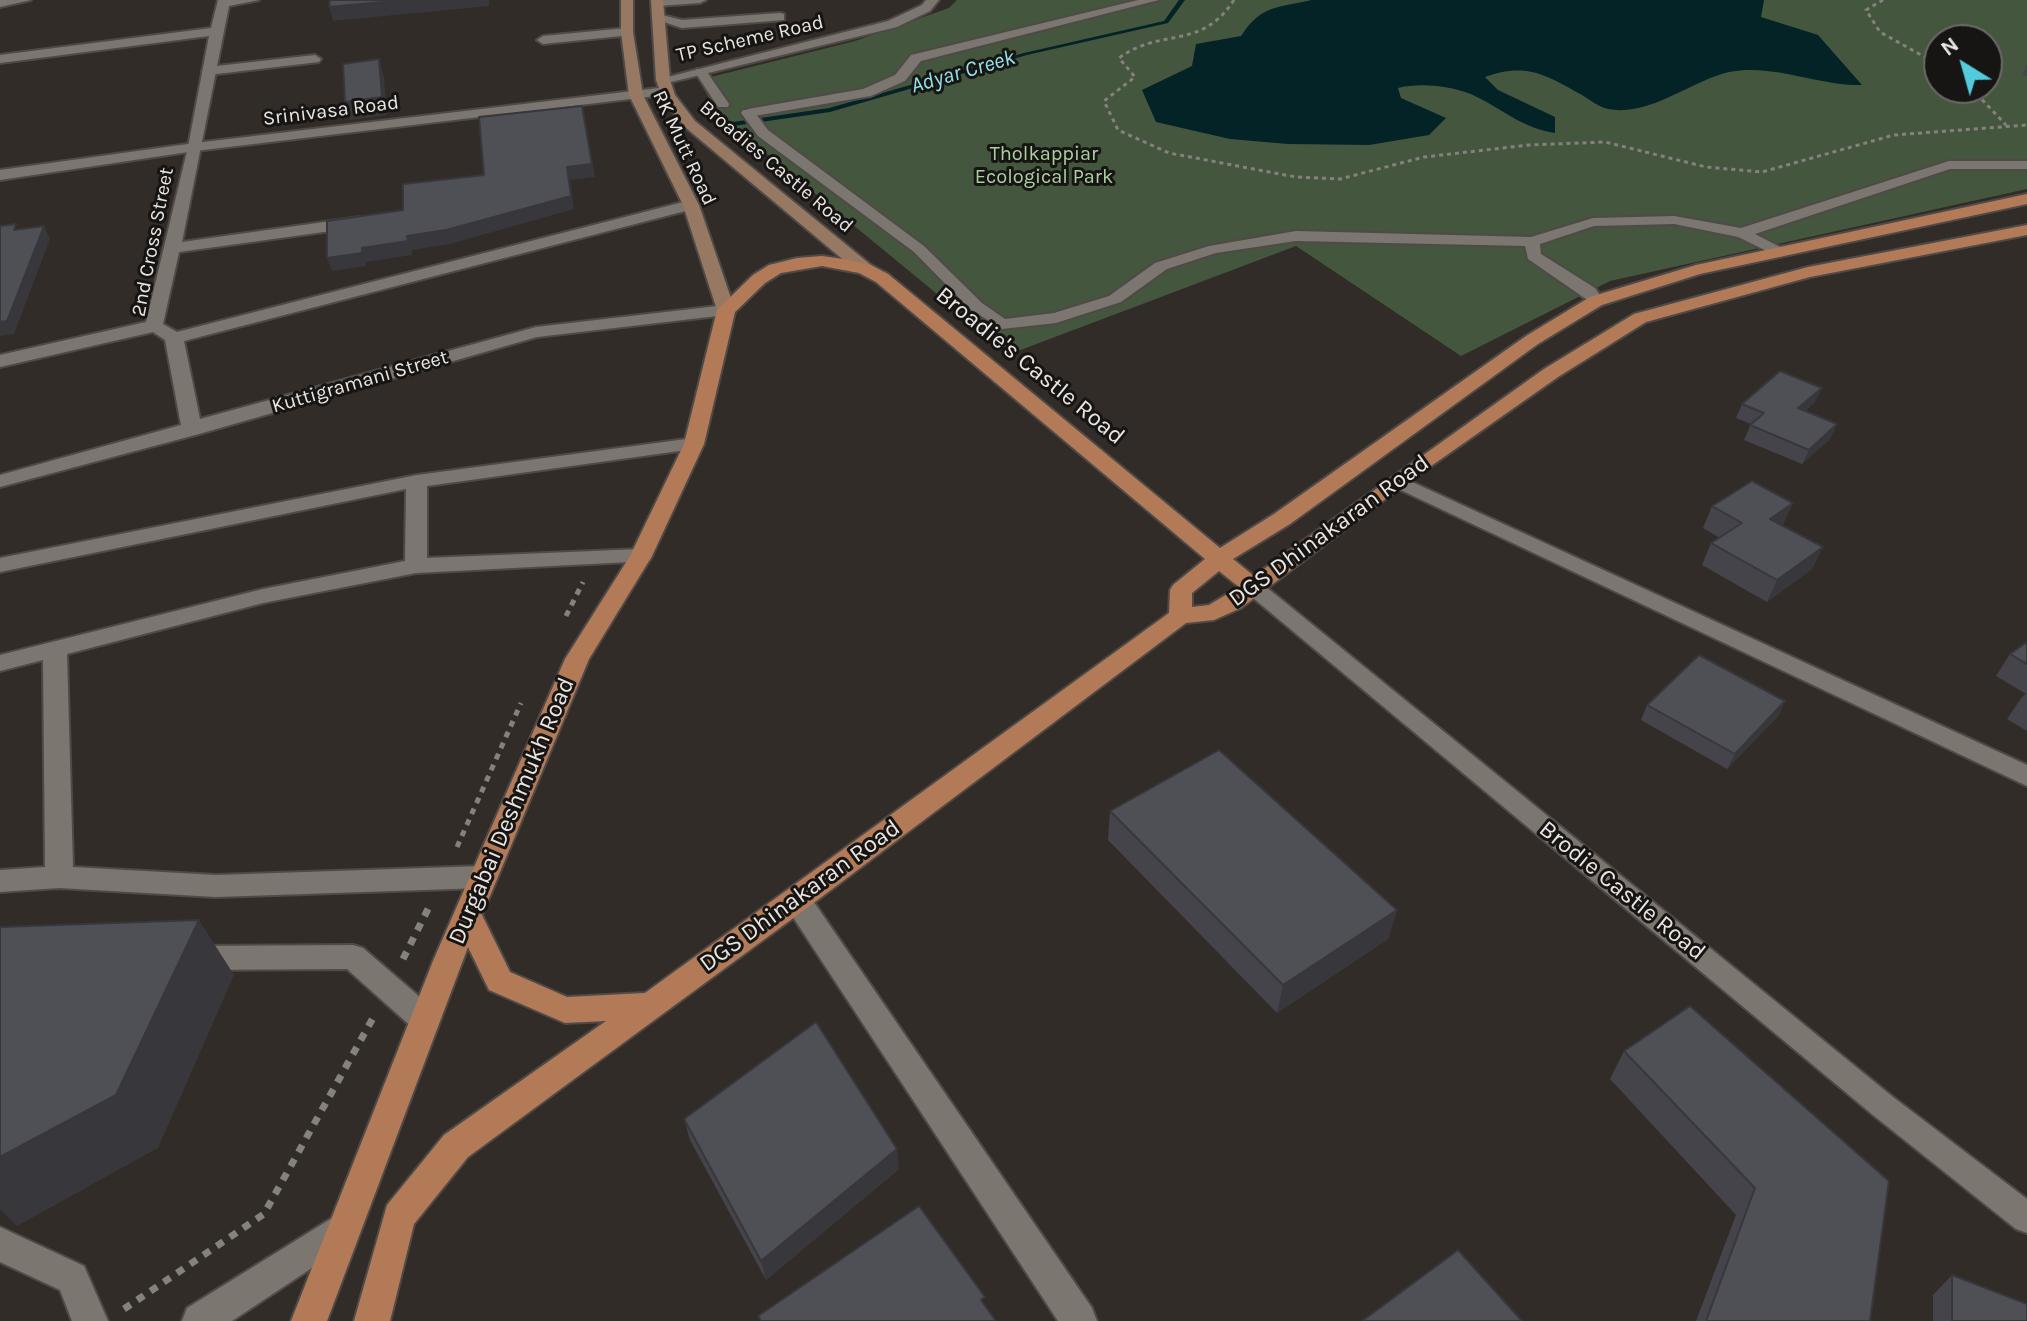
<!DOCTYPE html>
<style>
body{margin:0}
#map{position:relative;width:2027px;height:1321px;overflow:hidden;background:#312c27;font-family:Karla,sans-serif}
canvas{display:block}
.north{position:absolute;left:1923px;top:24px;width:80px;height:80px;box-sizing:border-box;background:#171513;border:2px solid #6b6866;border-radius:50%;rotate:323deg;font-size:22px;font-weight:700;line-height:32px;text-align:center;color:#e9e5e2}
.north::after{content:'';display:block;margin:auto;width:28px;height:36px;background:#54cadd;clip-path:polygon(50% 0,100% 100%,50% 72%,0 100%)}
</style>
<div id="map">
<canvas width="2027" height="1321"></canvas>
<div class="north">N</div>
</div>
<script>
const c = document.querySelector('canvas').getContext('2d');
c.lineJoin = 'round';
function paint(path, color) {
  c.fillStyle = color;
  c.fill(path, 'evenodd');
}
function strokePath(path, color, width, dash) {
  c.strokeStyle = color;
  c.lineWidth = width;
  c.lineCap = dash ? 'butt' : 'round';
  c.setLineDash(dash || []);
  c.stroke(path);
}
function write(font, color, halo, rows, align = 'center') {
  c.font = font + ' Karla,sans-serif';
  c.lineWidth = 6;
  c.setLineDash([]);
  c.textBaseline = 'middle';
  c.strokeStyle = halo;
  c.fillStyle = color;
  for (const [text, x, y, turn = 0] of rows) {
    c.save();
    c.translate(x, y);
    c.rotate((+turn || 0) * Math.PI / 180);
    c.textAlign = isNaN(turn) ? turn : align;
    if (halo) c.strokeText(text, 0, 0);
    c.fillText(text, 0, 0);
    c.restore();
  }
}
const green = new Path2D(`
 M957,0H2027V189L1610,281L1461,356L1296,246L1010,354L717,113L699,80L855,41L949,8ZM1939,40H1987V88H1939Z`);
const water = new Path2D(`
 M1312,0H1764L1761,17L1818,35L1862,85C1818,86 1773,63 1729,72C1690,81 1650,117 1608,109C1599,107 1590,100 1582,95C1546,75 1526,62 1485,77L1498,90L1555,117V133C1525,129 1503,110 1477,97C1456,86 1420,82 1398,88L1401,98L1446,118L1429,135L1369,145L1288,144L1230,139L1156,122L1142,90L1192,66L1196,44L1241,36C1262,4 1278,8 1312,0Z`);
const stream = new Path2D(`
 M1179,0H1185L1168,23L1027,55L830,112L733,126L730,124L733,122L829,108L1024,53L1164,21Z`);
const pathFar2 = new Path2D(`
 M1234,0C1201,51 1161,27 1119,58L1135,77L1104,101L1118,130L1169,153L1296,177L1340,179L1424,157L1529,145L1605,142L1706,167L1762,172L1894,135L2027,125
 M1883,0L1866,10L1880,32L1939,65
 M1971,88L2006,125`);
const pathFar1 = new Path2D(`
 M566,616L583,582
 M457,847L521,703`);
const path = new Path2D(`
 M403,959L429,907
 M124,1309L264,1214L373,1018`);
const service = new Path2D(`
 M656,0H706L700,3L658,6L652,3Z
 M627,28L633,32L631,35L543,44L537,40L543,36Z
 M315,55L321,59L319,62L208,75L202,71L208,67Z
 M697,69H705L729,104L728,107H718L695,72Z
 M743,110H753L768,130L924,246L982,303L1005,319L1054,313L1109,296L1155,263L1209,246L1296,231L1531,237L1593,218L1674,216L1741,228L1949,161H2027V169H1950L1755,234L1784,249V255L1779,257L1738,237L1674,224L1594,226L1540,244L1541,254L1595,288L1604,301L1596,306L1528,259L1525,246L1296,241L1216,253L1167,269L1121,302L1056,323L1002,329L970,309L914,252L758,136L741,113Z
 M1253,580L1260,582L1893,1097L2027,1199V1233L2016,1229L1873,1115L1246,592L1243,587Z`);
const pedestrian = new Path2D(`
 M1138,0H1159L921,61L905,81L871,96L748,117L741,113L748,109L863,89L895,75L911,55Z`);
const minor = new Path2D(`
 M0,0H31L0,7Z
 M218,0H259L229,6L182,242L360,217L368,222L360,227L179,252L163,324L177,332L691,200L699,205L697,208L184,341L200,419L536,327L726,305L735,310L726,315L537,337L199,434L0,487V475L181,425L165,340L153,332L0,367V355L146,322L188,147L209,36L0,63V55L211,28Z
 M926,0H939L930,11L897,27L663,84L656,80L888,21L922,5Z
 M780,13L784,14V20L682,28L652,18L658,14L682,20Z
 M694,438L704,444L701,448L427,486V558L641,549L649,551L652,556L649,561L416,573L263,603L67,654L73,867L216,875L483,866L493,869L497,877L493,885L483,888L216,897L59,888L0,892V870L45,867L43,660L0,671V655L263,589L405,561L406,489L0,572V558L417,475Z
 M1397,475L2027,765V786L1390,485L1387,481Z
 M797,889L807,892L1092,1308L1097,1321H1058L787,908L783,900L787,892Z
 M353,945L363,948L436,1011L440,1020L436,1029L425,1033L414,1029L347,969L191,970L181,967L176,958L181,949L191,946Z
 M0,1227L84,1266L108,1321H72L60,1290L0,1262Z`);
const tertiary = new Path2D(`
 M667,87L672,88V94L195,151L0,180V170L195,143Z
 M345,1210L357,1214L362,1226L357,1238L232,1321H182L187,1308Z`);
const secondary = new Path2D(`
 M621,0H633V32L643,95L699,205L735,310L732,314L726,315L717,310L683,205L629,95L621,32Z
 M651,0H663L670,80L675,95L695,121L871,265L874,269L871,273H859L685,127L663,99L656,80Z`);
const primary = new Path2D(`
 M2027,194V204L1700,274L1602,305L1538,344L1290,524L1233,559L1254,576L1544,369L1634,314L1808,267L2027,225V235L1810,277L1646,322L1558,377L1404,485L1241,608L1214,620L1186,623L807,908L468,1157L414,1224L390,1321H354L387,1205L444,1135L606,1021L565,1023L489,990L468,947L327,1321H291L433,961L565,659L630,556L684,444L717,310L753,275L769,265L797,258L822,256L843,259L871,265L888,274L1220,548L1274,514L1526,336L1590,297L1696,265ZM822,266L859,273L876,282L1205,559L1173,585L1170,590L1169,613L645,993L567,997L510,972L482,915L589,659L652,556L704,444L735,312L765,283L781,273ZM1219,571L1239,587L1209,605L1192,607V593Z`);
const wall = new Path2D(`
 M2027,65V76L2022,75Z
 M1815,402L1805,411L1837,424L1830,439L1802,464L1744,440L1751,424L1736,418L1742,404Z
 M1793,503L1782,525L1812,569L1767,602L1702,565L1711,543L1720,538L1703,528L1712,506Z
 M2027,642V731L2007,719L2022,697L2026,694L1996,676L2010,654Z
 M1785,701L1778,716L1727,769L1641,720L1647,705Z
 M1110,811L1397,910L1388,939L1277,1013L1108,840Z
 M1690,1006L1870,1321H1696L1736,1215L1610,1079L1624,1051Z
 M684,1119L899,1169L766,1280L690,1140Z
 M1952,1275L2027,1321H1933V1295Z`);
const shadedWall = new Path2D(`
 M404,0H489V6L333,21L329,7Z
 M379,59L384,77L387,115L350,120L345,102Z
 M582,106L595,177L570,180L574,209L450,244L412,250V255L366,262V266L332,271L327,258L407,236L567,167Z
 M44,226L50,239L14,334L0,336V322Z
 M1822,388L1815,402L1792,423L1798,408Z
 M1837,424L1830,439L1802,464L1809,450Z
 M1793,503L1783,525L1760,541L1770,519Z
 M1823,547L1812,569L1767,602L1777,580Z
 M1785,701L1778,716L1727,769L1735,754Z
 M1397,910L1388,939L1277,1013L1283,985Z
 M199,920L234,975L158,1148L17,1226L0,1209V1157Z
 M897,1149L899,1169L766,1280L761,1261Z`);
const building = new Path2D(`
 M330,0H404L329,7Z
 M379,59L382,97L345,102L343,64Z
 M582,106L592,164L567,167L571,196L446,230L407,236L408,241L362,248V253L327,258V221L403,210V184L484,175L479,117Z
 M16,224L14,230L44,226L7,321L0,322V226Z
 M1780,371L1822,388L1798,408L1837,424L1809,450L1750,425L1764,413L1742,404Z
 M1752,481L1793,503L1770,519L1823,547L1777,580L1711,543L1742,523L1712,506Z
 M2027,642V664L2010,654Z
 M1699,655L1785,701L1735,754L1647,705Z
 M1219,750L1397,910L1283,985L1110,811Z
 M199,920L116,1095L0,1157V927Z
 M1690,1006L1889,1181L1870,1321H1706L1755,1188L1624,1051Z
 M816,1022L897,1149L761,1261L684,1119Z
 M919,1206L985,1297L981,1300L996,1321H761L758,1316Z
 M1458,1250L1522,1321H1362Z
 M1952,1275L2027,1304V1321H1952Z`);
const farStreetnames = [
 ["TP Scheme Road",750,39,-13],
 ["Srinivasa Road",331,111,-7],
 ["RK Mutt Road",684,148,65],
 ["Broadies Castle Road",776,167,40],
 ["2nd Cross Street",153,242,-79],
 ["Kuttigramani Street",360,382,-16]
];
const farParknames = [
 ["Tholkappiar",1044,154],
 ["Ecological Park",1044,177]
];
const farWaternames = [
 ["Adyar Creek",963,72,-16]
];
const streetNames = [
 ["Broadie's Castle Road",1030,366,39],
 ["DGS Dhinakaran Road",1329,531,-36],
 ["Durgabai Deshmukh Road",512,811,-67],
 ["Brodie Castle Road",1622,891,39],
 ["DGS Dhinakaran Road",800,896,-36]
];
paint(green, '#45563f');
paint(water, '#032327');
paint(stream, '#032327');
strokePath(service, '#4f4a47', 4);
strokePath(pedestrian, '#4f4a47', 4);
strokePath(minor, '#4f4a47', 4);
strokePath(tertiary, '#4f4a47', 4);
strokePath(secondary, '#4f4a47', 4);
strokePath(primary, '#4f4a47', 4);
strokePath(pathFar2, '#85817d', 3, [4, 4]);
strokePath(pathFar1, '#85817d', 5, [6, 6]);
strokePath(path, '#85817d', 7, [8, 8]);
paint(service, '#7c7670');
paint(pedestrian, '#7c7670');
paint(minor, '#7c7670');
paint(tertiary, '#7c7670');
paint(secondary, '#977863');
paint(primary, '#b27a57');
paint(wall, '#44444a');
paint(shadedWall, '#37373c');
paint(building, '#4f4f56');
strokePath(building, '#37373c', 2);
write('20px', '#e9e5e2', '#171513', farStreetnames);
write('20px', '#acd1a1', '#171513', farParknames);
write('italic 22px', '#94e1e9', '#171513', farWaternames);
write('24px', '#e9e5e2', '#171513', streetNames);
</script>
